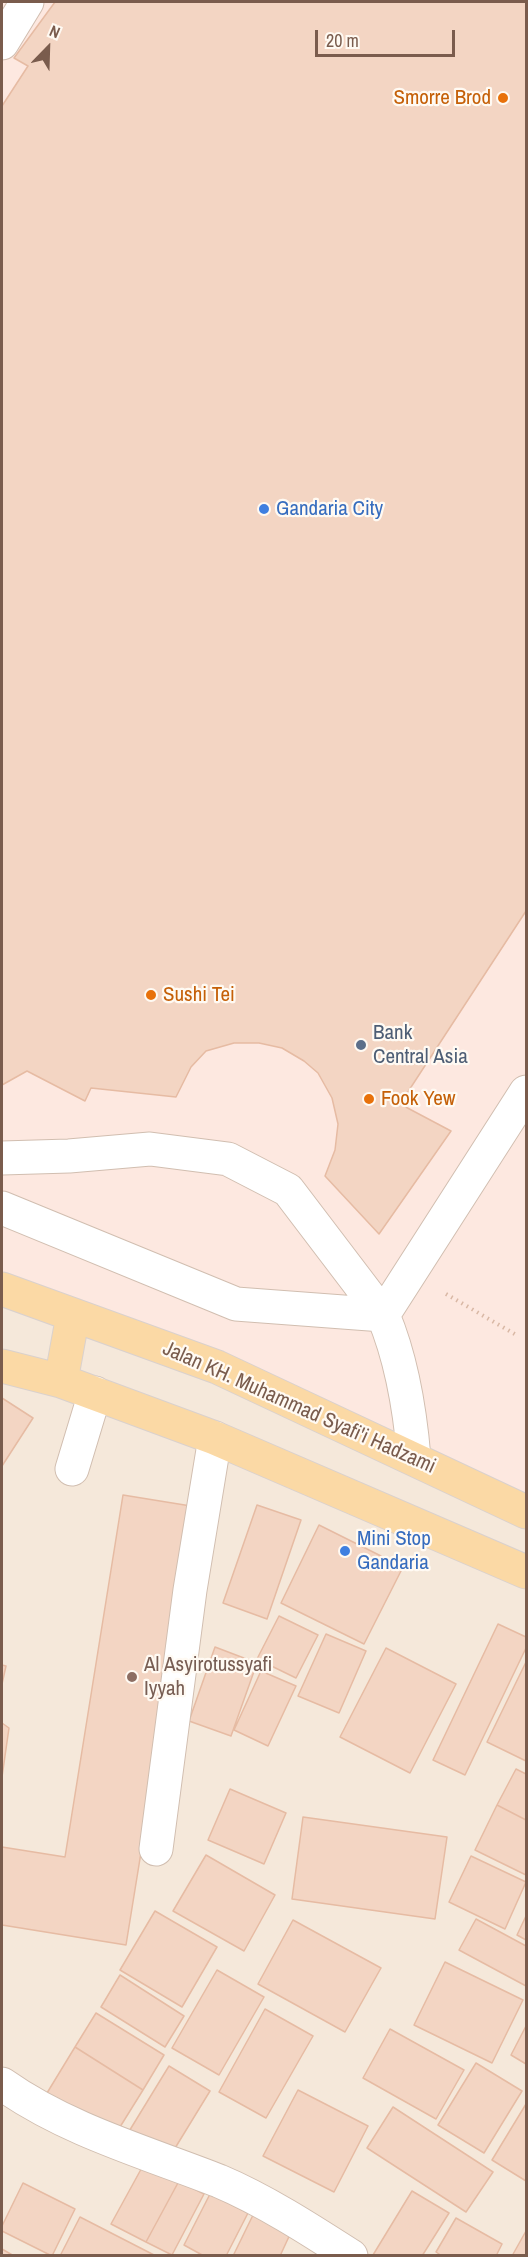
<!DOCTYPE html>
<style>
body{margin:0}
#map{position:relative;width:528px;height:2257px;overflow:hidden;background:#fdf6ec;font-family:"Archivo Narrow",sans-serif}
canvas{display:block}
.frame{position:absolute;inset:0;border:3px solid #7a5c4d;pointer-events:none}
.north{position:absolute;left:18px;top:18px;width:60px;height:60px;-webkit-text-stroke:4px #fffaf3;paint-order:stroke;rotate:23deg;font-size:16px;font-weight:700;line-height:24px;text-align:center;color:#7a5c4d}
.north::after{content:'';display:block;margin:auto;width:21px;height:27px;background:#7a5c4d;clip-path:polygon(50% 0,100% 100%,50% 72%,0 100%)}
.scale{position:absolute;left:315px;top:30px;width:140px;height:27px;box-sizing:border-box;border:3px solid #7a5c4d;border-top:0;padding-left:8px;font-size:18px;line-height:21px;white-space:nowrap;color:#7a5c4d;-webkit-text-stroke:4px #fffaf3;paint-order:stroke}
</style>
<div id="map">
<canvas width="528" height="2257"></canvas>
<div class="frame"></div>
<div class="north">N</div>
<div class="scale">20 m</div>
</div>
<script>
const c = document.querySelector('canvas').getContext('2d');
c.lineJoin = 'round';
function paint(path, color) {
  c.fillStyle = color;
  c.fill(path, 'evenodd');
}
function strokePath(path, color, width, dash) {
  c.strokeStyle = color;
  c.lineWidth = width;
  c.lineCap = dash ? 'butt' : 'round';
  c.setLineDash(dash || []);
  c.stroke(path);
}
function write(font, color, halo, rows, align = 'center') {
  c.font = font + ' "Archivo Narrow",sans-serif';
  c.lineWidth = 4.5;
  c.setLineDash([]);
  c.textBaseline = 'middle';
  c.strokeStyle = halo;
  c.fillStyle = color;
  for (const [text, x, y, turn = 0] of rows) {
    c.save();
    c.translate(x, y);
    c.rotate((+turn || 0) * Math.PI / 180);
    c.textAlign = isNaN(turn) ? turn : align;
    if (halo) c.strokeText(text, 0, 0);
    c.fillText(text, 0, 0);
    c.restore();
  }
}
const residential = new Path2D(`
 M2,1288L526,1511V2255H2Z`);
const commercial = new Path2D(`
 M2,2H526V1511L2,1288Z`);
const building = new Path2D(`
 M55,2H526V911L400,1104L451,1131L379,1234L325,1176L335,1150L338,1124L332,1098L318,1073L304,1061L282,1048L259,1043H234L206,1051L191,1067L176,1097L91,1088L85,1101L27,1071L2,1085V106L28,66L14,58Z
 M2,1398L33,1418L2,1466Z
 M123,1495L197,1507L126,1945L2,1925V1847L65,1857Z
 M257,1505L301,1520L267,1619L223,1603Z
 M319,1525L403,1567L364,1644L281,1603Z
 M279,1616L318,1635L296,1678L257,1659Z
 M498,1624L526,1637V1648L465,1775L433,1760Z
 M326,1634L366,1651L339,1713L298,1696Z
 M215,1647L257,1663L231,1736L189,1721Z
 M386,1648L456,1684L410,1773L340,1737Z
 M526,1662V1761L487,1742Z
 M2,1665L6,1666L2,1684Z
 M261,1671L296,1686L268,1746L234,1730Z
 M2,1723L9,1728L2,1777Z
 M516,1769L526,1774V1820L497,1805Z
 M230,1789L286,1813L264,1864L208,1840Z
 M497,1805L526,1820V1875L475,1850Z
 M303,1817L447,1837L435,1919L292,1899Z
 M206,1855L275,1895L244,1951L173,1911Z
 M471,1856L526,1882L505,1929L449,1902Z
 M155,1911L217,1947L182,2007L120,1970Z
 M526,1916V1940L517,1935Z
 M476,1919L526,1946V1986L459,1950Z
 M293,1920L381,1968L345,2032L258,1984Z
 M445,1962L523,2000L492,2063L414,2025Z
 M217,1970L264,1997L219,2075L172,2048Z
 M120,1975L184,2016L165,2047L101,2007Z
 M265,2009L313,2036L266,2118L219,2092Z
 M96,2013L164,2055L143,2090L75,2047Z
 M526,2026V2064L511,2055Z
 M390,2029L464,2070L436,2119L363,2078Z
 M75,2047L143,2090L115,2135L47,2093Z
 M476,2063L522,2091L484,2153L438,2125Z
 M169,2066L210,2091L169,2158L128,2133Z
 M298,2090L368,2126L334,2192L263,2156Z
 M526,2104V2181L492,2160Z
 M393,2107L493,2172L466,2212L367,2148Z
 M145,2162L179,2181L146,2242L111,2224Z
 M179,2181L204,2194L172,2255L146,2242Z
 M23,2183L75,2209L52,2256L2,2231V2226Z
 M412,2191L449,2213L422,2256H375L373,2255Z
 M210,2194L248,2213L226,2256H204L184,2245Z
 M255,2211L292,2230L280,2256H233Z
 M80,2217L156,2256H60Z
 M456,2218L502,2244L496,2256H442L436,2252Z
 M526,2231V2256H512Z
 M2,2249L14,2256H2Z`);
const path = new Path2D(`
 M446,1294L518,1336`);
const minor = new Path2D(`
 M2,43L27,2
 M2,1158L69,1156L150,1149L228,1159L288,1190L383,1315C402,1360 410,1410 414,1458
 M2,1208L236,1304L383,1315
 M383,1315L526,1092
 M72,1469L95,1393
 M156,1849L190,1590L215,1438
 M2,2084C67,2130 145,2152 219,2181C264,2200 309,2229 351,2256`);
const major = new Path2D(`
 M2,1289L217,1367L526,1512
 M2,1366L61,1381L215,1438L526,1572
 M61,1381L73,1315`);
const markers = [
 [503,98,6,"#e8710a"],
 [264,509,6,"#3f7fe0"],
 [151,995,6,"#e8710a"],
 [361,1045,6,"#5c6f8a"],
 [369,1099,6,"#e8710a"],
 [345,1551,6,"#3f7fe0"],
 [132,1677,6,"#8d6e63"]
];
const foodNames = [
 ["Smorre Brod",491,98,"right"],
 ["Sushi Tei",163,995],
 ["Fook Yew",381,1099]
];
const shopNames = [
 ["Gandaria City",276,509],
 ["Mini Stop",357,1539],
 ["Gandaria",357,1563]
];
const serviceNames = [
 ["Bank",373,1033],
 ["Central Asia",373,1057]
];
const streetNames = [
 ["Jalan KH. Muhammad Syafi'i Hadzami",299,1408,24]
];
const educationNames = [
 ["Al Asyirotussyafi",144,1665],
 ["Iyyah",144,1689]
];
paint(residential, '#f5e8da');
paint(commercial, '#fde8e0');
paint(building, '#f3d5c3');
strokePath(building, '#e6bba3', 1.5);
strokePath(minor, '#d1beb0', 35);
strokePath(major, '#dad1cd', 35);
strokePath(path, '#d9b8a5', 4, [1.5, 4.5]);
strokePath(minor, '#fff', 33);
strokePath(major, '#fbd9a5', 33);
for (const [x, y, r, color] of markers) {
  const dot = new Path2D();
  dot.arc(x, y, r, 0, 2 * Math.PI);
  c.fillStyle = color;
  c.fill(dot);
  strokePath(dot, '#fffaf3', 2);
}
write('21px', '#c56008', '#fffaf3', foodNames, 'left');
write('21px', '#366cbe', '#fffaf3', shopNames, 'left');
write('21px', '#4e5e75', '#fffaf3', serviceNames, 'left');
write('21px', '#7a5c4d', '#fffaf3', streetNames);
write('21px', '#785e54', '#fffaf3', educationNames, 'left');
</script>
